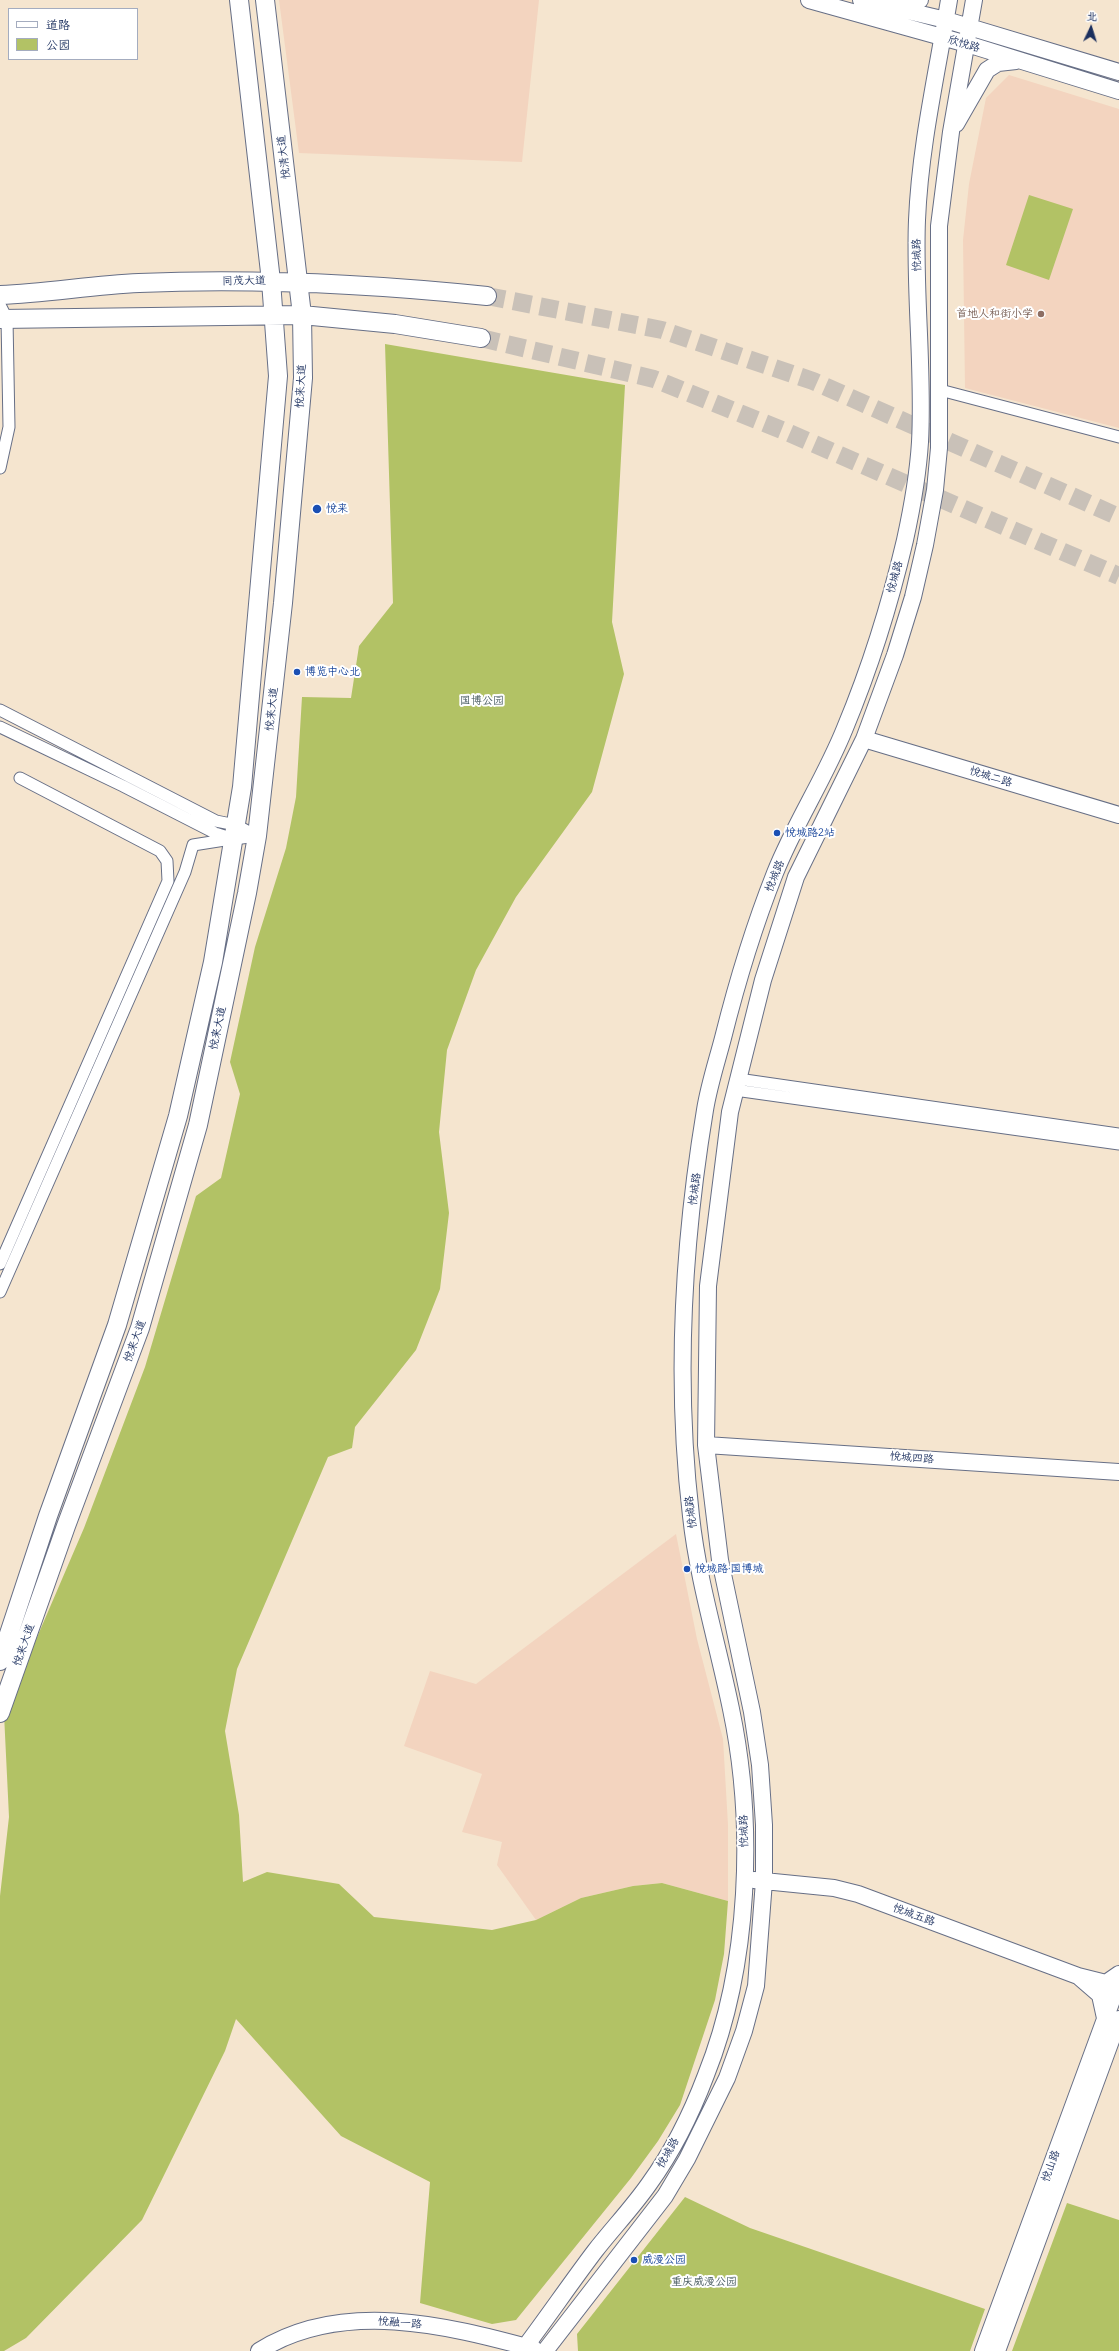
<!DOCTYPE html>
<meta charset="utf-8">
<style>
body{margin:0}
#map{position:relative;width:1119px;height:2351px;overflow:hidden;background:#f5e5cf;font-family:Delius,"LXGW WenKai TC",sans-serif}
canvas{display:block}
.legend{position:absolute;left:8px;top:8px;width:130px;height:52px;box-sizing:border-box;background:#fff;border:1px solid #a4acbf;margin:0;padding:5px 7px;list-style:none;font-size:12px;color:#1b2f5e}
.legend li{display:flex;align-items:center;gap:8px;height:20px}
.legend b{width:20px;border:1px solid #a4acbf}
.north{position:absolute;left:1071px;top:8px;width:40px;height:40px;-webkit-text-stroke:3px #fff;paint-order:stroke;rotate:4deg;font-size:11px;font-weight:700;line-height:16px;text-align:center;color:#1b2f5e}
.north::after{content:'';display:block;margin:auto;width:14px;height:18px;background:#1b2f5e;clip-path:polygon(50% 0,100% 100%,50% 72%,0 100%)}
</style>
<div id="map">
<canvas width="1119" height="2351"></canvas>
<ul class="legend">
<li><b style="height:5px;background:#fff"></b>道路</li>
<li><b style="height:11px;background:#b2c265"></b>公园</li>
</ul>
<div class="north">北</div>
</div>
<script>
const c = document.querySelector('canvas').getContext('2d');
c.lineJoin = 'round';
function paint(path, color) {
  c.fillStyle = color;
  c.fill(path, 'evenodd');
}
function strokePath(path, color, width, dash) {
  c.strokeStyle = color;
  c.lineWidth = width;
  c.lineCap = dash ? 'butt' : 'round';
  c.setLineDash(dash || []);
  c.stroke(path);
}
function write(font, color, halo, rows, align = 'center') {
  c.font = font + ' Delius,"LXGW WenKai TC",sans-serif';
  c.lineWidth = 4;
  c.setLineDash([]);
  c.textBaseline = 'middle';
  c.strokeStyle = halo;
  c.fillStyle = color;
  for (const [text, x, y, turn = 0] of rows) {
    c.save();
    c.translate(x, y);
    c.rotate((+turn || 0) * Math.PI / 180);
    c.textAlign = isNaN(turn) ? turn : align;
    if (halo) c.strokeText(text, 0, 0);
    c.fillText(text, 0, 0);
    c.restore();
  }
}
const built = new Path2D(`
 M279,0H539L522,162L299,153Z
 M1009,75L1119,109V428L965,388L963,240L969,184L986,98Z
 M676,1534L697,1639L723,1739L728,1825V1901L662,1883L633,1886L581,1898L536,1920L497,1865L502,1842L462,1832L482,1774L404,1746L430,1671L476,1684Z`);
const green = new Path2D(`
 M1029,195L1073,209L1049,280L1006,265Z
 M385,344L625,385L612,622L624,674L592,792L516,897L476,970L447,1050L439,1132L449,1213L440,1289L416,1350L355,1427L352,1448L328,1457L237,1669L225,1731L239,1815L243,1882L267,1872L339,1884L374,1917L492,1930L536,1920L581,1898L633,1886L662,1883L728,1901L724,1954L715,2000L680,2105L658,2141L631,2178L516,2320L492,2324L420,2303L430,2182L341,2136L236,2019L225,2051L142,2220L26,2338L4,2351H0V1896L9,1817L4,1714L84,1528L145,1367L196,1196L221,1178L240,1094L230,1062L255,947L286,848L296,797L302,697L351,698L359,646L393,603Z
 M685,2197L750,2228L985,2309L970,2351H578L577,2334Z
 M1067,2203L1119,2220V2351H1012Z`);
const primaryTunnel = new Path2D(`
 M487,296L662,330L813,381L1119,517
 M481,338L654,379L782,430L1119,576`);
const street = new Path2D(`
 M0,305L7,319L9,427L0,468
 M940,390L1119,437
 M0,710L216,821L236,825L257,836L234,839L215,833L123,786L0,727
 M738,1079L1119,1134
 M735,1090L1119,1144
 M0,1264L168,881L167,861L160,851L20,778
 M0,1292L185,872L193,845L231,839`);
const secondary = new Path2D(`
 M809,0L967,44L1119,91
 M861,0L946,20L1119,72
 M894,1L920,0
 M956,124L987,70L998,63L1016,61
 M864,739L1119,815
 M706,1445L1119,1472
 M754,1880L834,1888L858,1894L1078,1976
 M1105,2018L1100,1995L1078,1976L1106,1983L1119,1974
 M259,2351C342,2299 446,2325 534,2349
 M522,2351C547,2318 570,2284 595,2251C613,2228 633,2207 649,2184C673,2151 692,2112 706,2075C750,1965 755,1824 731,1709C718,1645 698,1581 691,1516C675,1381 683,1243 705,1110C709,1085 717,1061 723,1038C737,982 754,926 775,873C795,823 825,778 845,728C870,668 890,604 905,540C912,508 918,475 920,442C924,369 914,293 917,220C920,146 937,73 949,0
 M545,2351L665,2196L687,2159L727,2078L744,2031L756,1986L764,1881V1825L760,1765L752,1712L720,1560L706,1445L708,1286L730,1112L763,980L796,877L864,739L895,655L913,597L925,545L935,490L939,448V226L951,132L974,0
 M983,2351L1119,1981
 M997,2351L1119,2019`);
const primary = new Path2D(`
 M0,295C47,293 93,285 139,283C256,278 371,284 487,296
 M0,319L302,315L395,324L481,338
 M0,1661L48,1516L117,1325L178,1116L213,962L242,787L278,376L271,281L239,0
 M0,1713L66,1526L140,1328L198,1125L247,893L257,836L283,603L303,378L302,315L265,0`);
const markers = [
 [1041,314,4,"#8d6e63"],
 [317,509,5,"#1a4fb4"],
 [297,672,4,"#1a4fb4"],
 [777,833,4,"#1a4fb4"],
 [687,1569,4,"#1a4fb4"],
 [634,2260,4,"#1a4fb4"]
];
const streetNames = [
 ["欣悦路",964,44,17],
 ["悦清大道",284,157,-97],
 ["悦城路",917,255,-91],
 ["同茂大道",244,281,-1],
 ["悦来大道",301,386,-87],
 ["悦城路",895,577,-75],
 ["悦来大道",272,709,-84],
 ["悦城二路",991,777,17],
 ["悦城路",775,876,-68],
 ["悦来大道",218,1028,-78],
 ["悦城路",695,1189,-83],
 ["悦来大道",135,1341,-70],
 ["悦城四路",912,1458,4],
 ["悦城路",691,1512,-97],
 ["悦来大道",24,1645,-71],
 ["悦城路",744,1831,-91],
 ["悦城五路",914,1915,20],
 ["悦城路",668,2153,-60],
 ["悦山路",1051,2166,-70],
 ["悦融一路",400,2323,4]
];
const educationNames = [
 ["首地人和街小学",1033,314]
];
const transitNames = [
 ["悦来",326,509],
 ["博览中心北",305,672],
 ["悦城路2站",785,833],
 ["悦城路·国博城",695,1569],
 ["威漫公园",642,2260]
];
const parkNames = [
 ["国博公园",482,701],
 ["重庆威漫公园",704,2282]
];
paint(built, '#f3d4bf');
paint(green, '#b2c265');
strokePath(primaryTunnel, '#c9c1b8', 18, [18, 9]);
strokePath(street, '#676f86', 13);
strokePath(secondary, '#676f86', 18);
strokePath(primary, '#676f86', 20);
strokePath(street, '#fff', 11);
strokePath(secondary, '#fff', 16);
strokePath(primary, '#fff', 18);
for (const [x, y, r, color] of markers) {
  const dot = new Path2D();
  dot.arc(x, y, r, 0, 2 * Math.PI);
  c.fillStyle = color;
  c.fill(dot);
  strokePath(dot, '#fff', 1.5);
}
write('11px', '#1b2f5e', '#fff', streetNames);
write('11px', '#785e54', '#fff', educationNames, 'right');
write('11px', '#164399', '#fff', transitNames, 'left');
write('11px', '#485b60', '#fff', parkNames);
</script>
